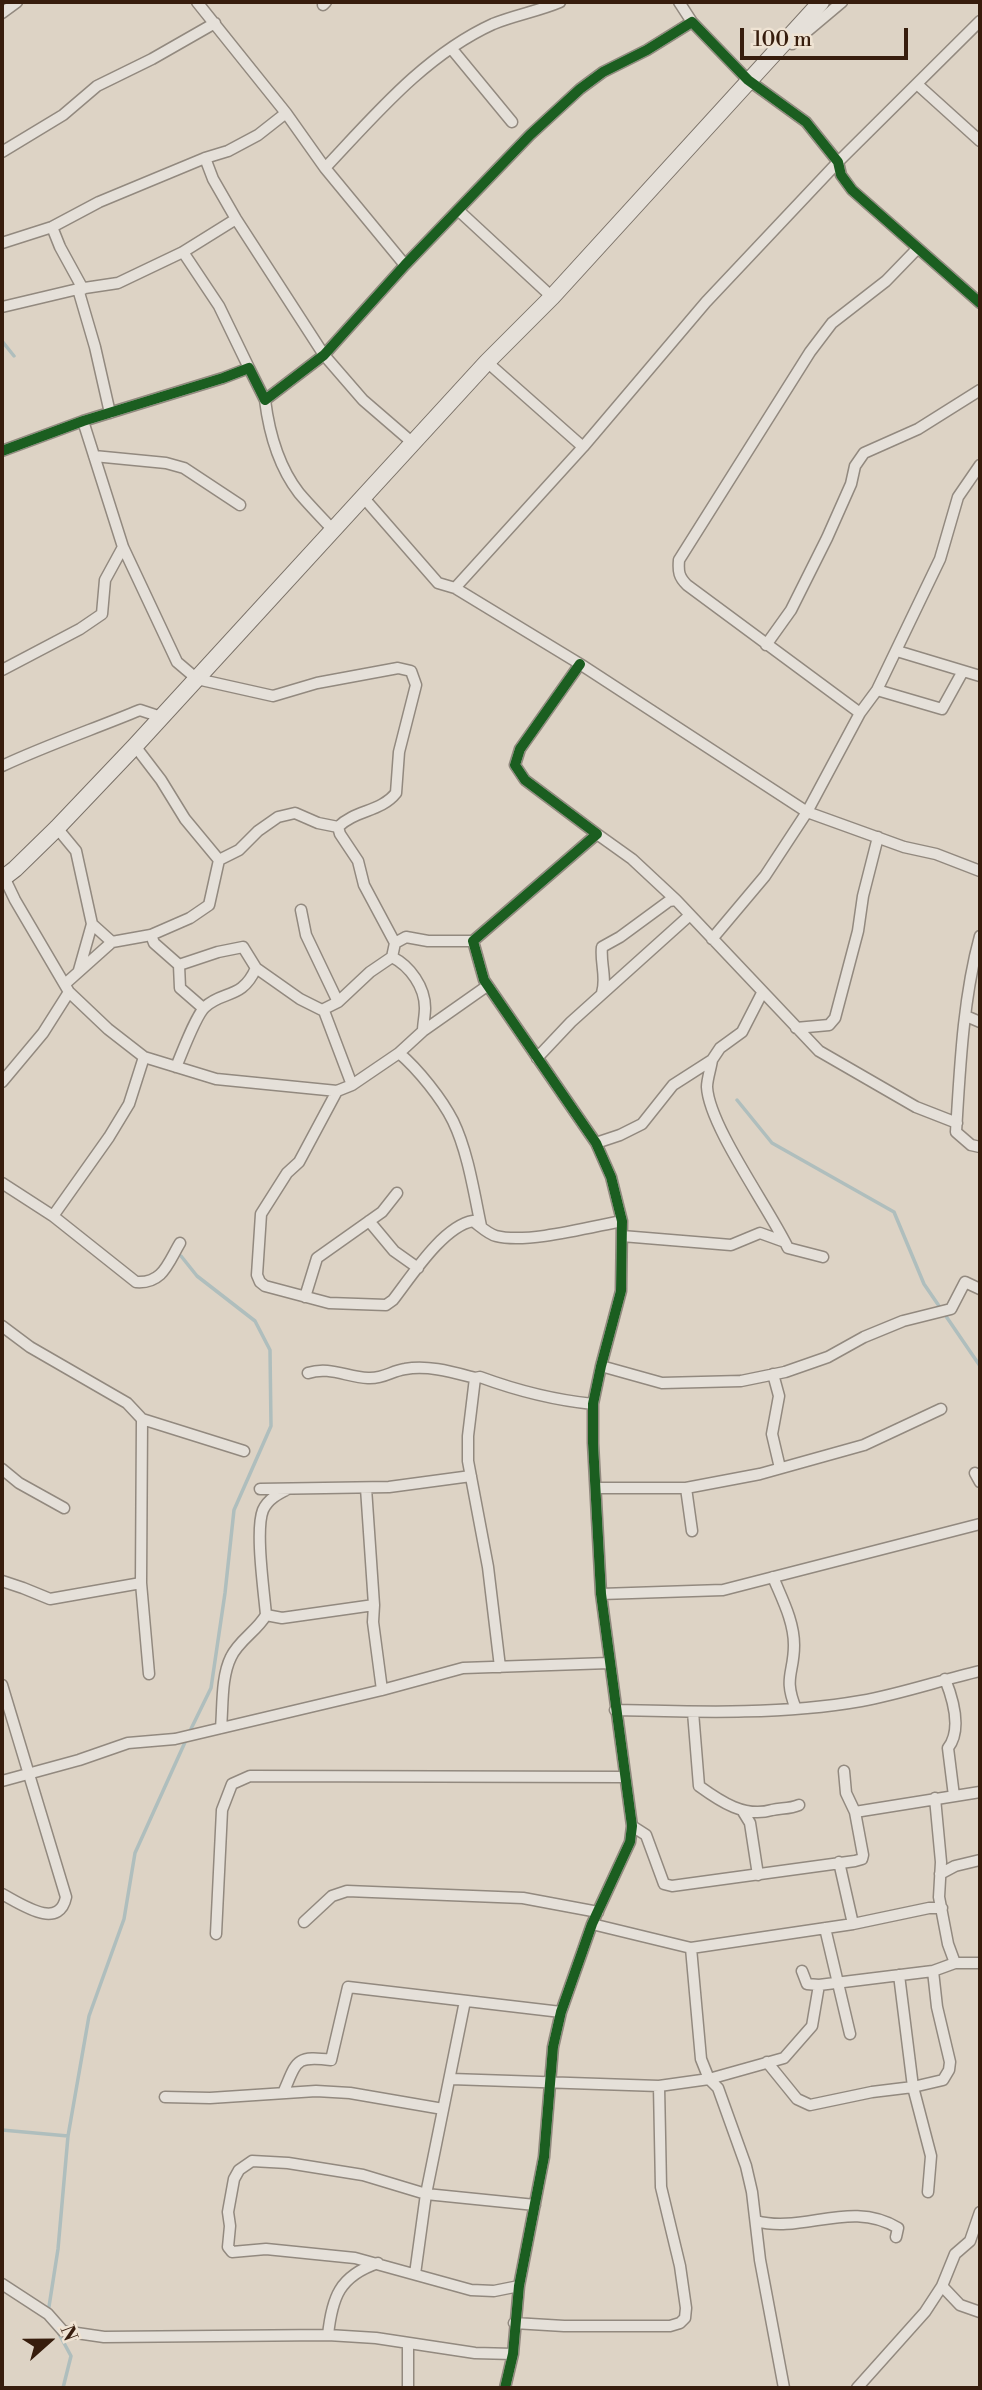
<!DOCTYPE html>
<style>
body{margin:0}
#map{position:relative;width:982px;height:2390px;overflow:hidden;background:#ddd3c5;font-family:"Libre Bodoni",serif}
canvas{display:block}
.frame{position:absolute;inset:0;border:4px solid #371d0d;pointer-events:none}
.north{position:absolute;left:14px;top:2306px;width:70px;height:70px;-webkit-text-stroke:5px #efe3d3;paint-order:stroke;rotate:69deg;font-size:19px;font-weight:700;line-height:28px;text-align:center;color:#371d0d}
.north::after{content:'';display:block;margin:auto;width:24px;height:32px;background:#371d0d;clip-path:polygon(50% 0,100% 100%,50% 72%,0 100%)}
.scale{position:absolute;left:740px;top:28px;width:168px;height:32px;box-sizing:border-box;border:4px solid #371d0d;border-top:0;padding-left:9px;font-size:21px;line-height:24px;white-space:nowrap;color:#371d0d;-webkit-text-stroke:5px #efe3d3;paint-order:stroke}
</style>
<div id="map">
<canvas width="982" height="2390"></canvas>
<div class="frame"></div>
<div class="north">N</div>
<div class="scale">100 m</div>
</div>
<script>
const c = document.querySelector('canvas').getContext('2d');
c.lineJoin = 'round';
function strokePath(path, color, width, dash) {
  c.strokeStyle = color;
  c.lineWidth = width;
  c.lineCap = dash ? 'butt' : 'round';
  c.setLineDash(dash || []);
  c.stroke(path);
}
const stream = new Path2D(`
 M2,341L14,356
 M737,1100L772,1143L894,1212L924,1284L980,1366
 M181,1256L197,1276L255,1321L270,1350L271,1426L234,1510L225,1593L211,1688L189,1733
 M2,2130L68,2136
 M48,2313L58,2249L68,2136L89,2016L124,1919L135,1853L186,1740
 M58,2332L71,2356L63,2388`);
const street = new Path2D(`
 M197,2L286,113L325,168L405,265
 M679,2L692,22
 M323,5L326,2
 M2,13L17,2
 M792,44L842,2
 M451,48L512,122
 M918,85L980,141
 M2,152L63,115L97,86L152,59L215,23
 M205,158L213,179L236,219L324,355L363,400L414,444
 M325,168C375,115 425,55 493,24C515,15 539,11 560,2
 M458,210L552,297
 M52,227L60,247L83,289
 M2,243L52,227L99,202L205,158L228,151L258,135L286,113
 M183,252L219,306L249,368
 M78,289L95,347L110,413
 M2,307L78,289L118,283L183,252L236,219
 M487,362L583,447
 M265,400C269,432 279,467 299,493C310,506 322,518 333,530
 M83,421L123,547L177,662L197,679L273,696L317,683L398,668L411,671L416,685L399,752L396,793C381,812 355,810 338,827
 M2,451L83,421L223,378L249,368L265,400L324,355L405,265L530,135L580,89L603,72L647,50L692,22L748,80L806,122L838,162L841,175L852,190L980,303
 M94,456L166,463L184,468L240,505
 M363,497L438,583L455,588L580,664L807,812L904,847L936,854L980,871
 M455,588L583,447L706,302L838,162L980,21
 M766,645L791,610L827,538L851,484L855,466L864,453L918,429L980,390
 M897,651L980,676
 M2,670L80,629L102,614L105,580L123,547
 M877,690L942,709L963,671
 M860,713L687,585C679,577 678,572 679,560L810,352L832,323L886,281L917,249
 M2,766C47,745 94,729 140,710L161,717
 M57,828L76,851L92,924L112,942
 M597,834L632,859L676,900L819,1051L916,1107L957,1123
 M219,860L239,850L258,831L278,817L295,813L318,823L338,827
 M4,877L15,900L69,992L108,1029L144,1057L216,1079L337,1091L352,1085L399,1053L423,1031L487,986
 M301,910L306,935L338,1002
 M151,935L154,943L179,965L180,988L203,1008
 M980,936C963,998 960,1067 956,1132L971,1145L980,1147
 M712,939L765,876L807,812L860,713L877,690L940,559L958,497L980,465
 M395,943L406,937L428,941H473
 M392,957C410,966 425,987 425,1008C425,1016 423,1024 423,1031
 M179,965L218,952L243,947L256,968L300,999L324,1011L352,1085
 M79,970L92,924
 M65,984L112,942L151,935L190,918L209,905L219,860L185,819L161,780L135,746
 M602,993C607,977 600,963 602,947L620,937L669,901L676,900
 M322,1010L338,1002L370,972L392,957L395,943L364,885L358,861L340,834L338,827
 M966,1016L980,1022
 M796,1028L829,1025L835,1018L858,931L863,896L878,837
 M399,1053C418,1069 442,1099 453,1121C468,1152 474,1193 481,1226
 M537,1058L571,1022L690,915
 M712,1060C711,1068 707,1079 707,1087C709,1126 769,1208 788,1248L823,1257
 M176,1067C182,1053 196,1015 205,1007C223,990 242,1000 256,968
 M2,1082L43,1033L69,992
 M337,1091L299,1162L287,1173L261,1214L257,1275L260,1282L265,1286L329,1303L386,1305L393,1300C411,1277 443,1226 473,1221C480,1226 488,1234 496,1236C527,1244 590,1227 622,1221
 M596,1143L620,1135L642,1124L673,1085L712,1060L720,1048L742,1032L762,993
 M2,1183L53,1216L136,1282C163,1284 168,1263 180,1243
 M53,1216L109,1137L129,1104L144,1057
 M369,1221L394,1251L418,1268
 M622,1236L731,1245L760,1233L785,1242
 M305,1297L317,1258L382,1212L397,1193
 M2,1326L30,1347L127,1403L142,1419L244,1451
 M601,1366L662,1383L741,1381L785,1372L828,1357L864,1337L903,1321L951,1309L965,1282L980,1289
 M308,1373C329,1366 347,1377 368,1378C384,1379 391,1371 405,1369C429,1365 452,1372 475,1378L480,1377C518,1391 554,1400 593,1404
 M773,1374L779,1396L772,1434L780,1468
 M475,1378L468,1436V1461L488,1567L500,1667
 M142,1419L141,1583L149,1674
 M2,1469L19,1483L64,1508
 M975,1473L980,1482
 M366,1488L374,1605L373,1622L382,1690
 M596,1488H686L760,1474L864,1445L941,1409
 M686,1488L692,1531
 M260,1489L389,1487L471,1476
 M773,1577C782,1599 794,1621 794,1645C794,1674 783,1677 796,1709
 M2,1581L23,1588L50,1599L141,1583
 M601,1594L723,1590L980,1524
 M266,1615L282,1618L374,1605
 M945,1679C953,1699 962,1730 948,1748L954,1796
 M2,1685L66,1897C59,1931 21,1904 2,1894
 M615,1710C696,1712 781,1715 861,1701C901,1694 941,1680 980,1671
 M693,1712L699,1786C721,1802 745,1818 772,1810C781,1808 790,1809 799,1805
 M221,1728C223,1706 221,1677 231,1657C239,1640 257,1631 266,1615C264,1591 255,1530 263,1510C268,1499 278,1494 288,1489
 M2,1781L79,1760L128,1743L175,1739L382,1690L463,1668L609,1663
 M935,1798L941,1862L939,1897L948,1944L955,1963
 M742,1810L750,1823L758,1875
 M855,1812L980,1792
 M632,1826L646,1835L664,1884L672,1886L855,1861L862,1859L863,1855L855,1812L846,1793L844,1771
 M839,1862L853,1924
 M940,1874L955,1866L980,1860
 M304,1922L332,1896L347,1891L523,1898L598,1912
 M592,1924L691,1948L853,1924L929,1908H942
 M825,1928L850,2034
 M216,1934L222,1810L232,1784L250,1776L624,1777
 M691,1948L701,2059L709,2079L718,2088L746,2166L752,2192L760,2260L784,2388
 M802,1971L807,1984L819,1985L933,1971L955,1963H980
 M899,1975L913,2087L931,2156L928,2192
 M767,2062L797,2099L810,2105L872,2092L913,2087L943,2080L949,2070L950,2062L937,2007L933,1971
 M451,2079L659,2086L709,2079L784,2058L812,2026L819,1985
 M283,2093C297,2062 294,2055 331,2060L348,1987L561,2012
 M165,2097L210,2098L316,2091L350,2093L443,2109
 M756,2221C803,2234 851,2199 898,2228L896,2237
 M415,2274L426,2194L465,2001
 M2,2284L48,2314L63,2331L104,2337L328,2335L376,2338L475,2353L513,2354
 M519,2286L494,2291L471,2290L355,2258L266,2249L232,2252L228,2247L230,2226L228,2212L234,2179L239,2170L252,2161L288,2163L363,2175L426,2194L535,2205
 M942,2286L960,2305L980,2312
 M514,2323L564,2326H670L680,2323L685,2318L686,2308L680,2266L661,2187L659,2086
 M328,2335C332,2298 339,2276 378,2263
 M408,2343V2388
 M505,2388L513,2354L519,2286L544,2157L553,2047L561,2012L592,1924L630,1842L632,1826L601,1594L593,1443V1404L601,1366L621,1291L622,1221L611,1177L596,1143L484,980L473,941L597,834L525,780L515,765L520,749L580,664
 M857,2388L925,2312L942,2286L955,2254L970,2241L980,2212`);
const secondary = new Path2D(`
 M2,879L15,869L57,828L135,746L487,362L552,297L821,2`);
const cycleway = new Path2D(`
 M2,451L83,421L223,378L249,368L265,400L324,355L405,265L530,135L580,89L603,72L647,50L692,22L748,80L806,122L838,162L841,175L852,190L980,303
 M505,2388L513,2354L519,2286L544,2157L553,2047L561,2012L592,1924L630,1842L632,1826L601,1594L593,1443V1404L601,1366L621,1291L622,1221L611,1177L596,1143L484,980L473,941L597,834L525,780L515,765L520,749L580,664`);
strokePath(stream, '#afbebd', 3.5);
strokePath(street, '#92897f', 13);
strokePath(secondary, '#7a7168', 18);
strokePath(street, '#e5e0d9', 10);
strokePath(secondary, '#e5e0d9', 16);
strokePath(cycleway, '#1b5e20', 10);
</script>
